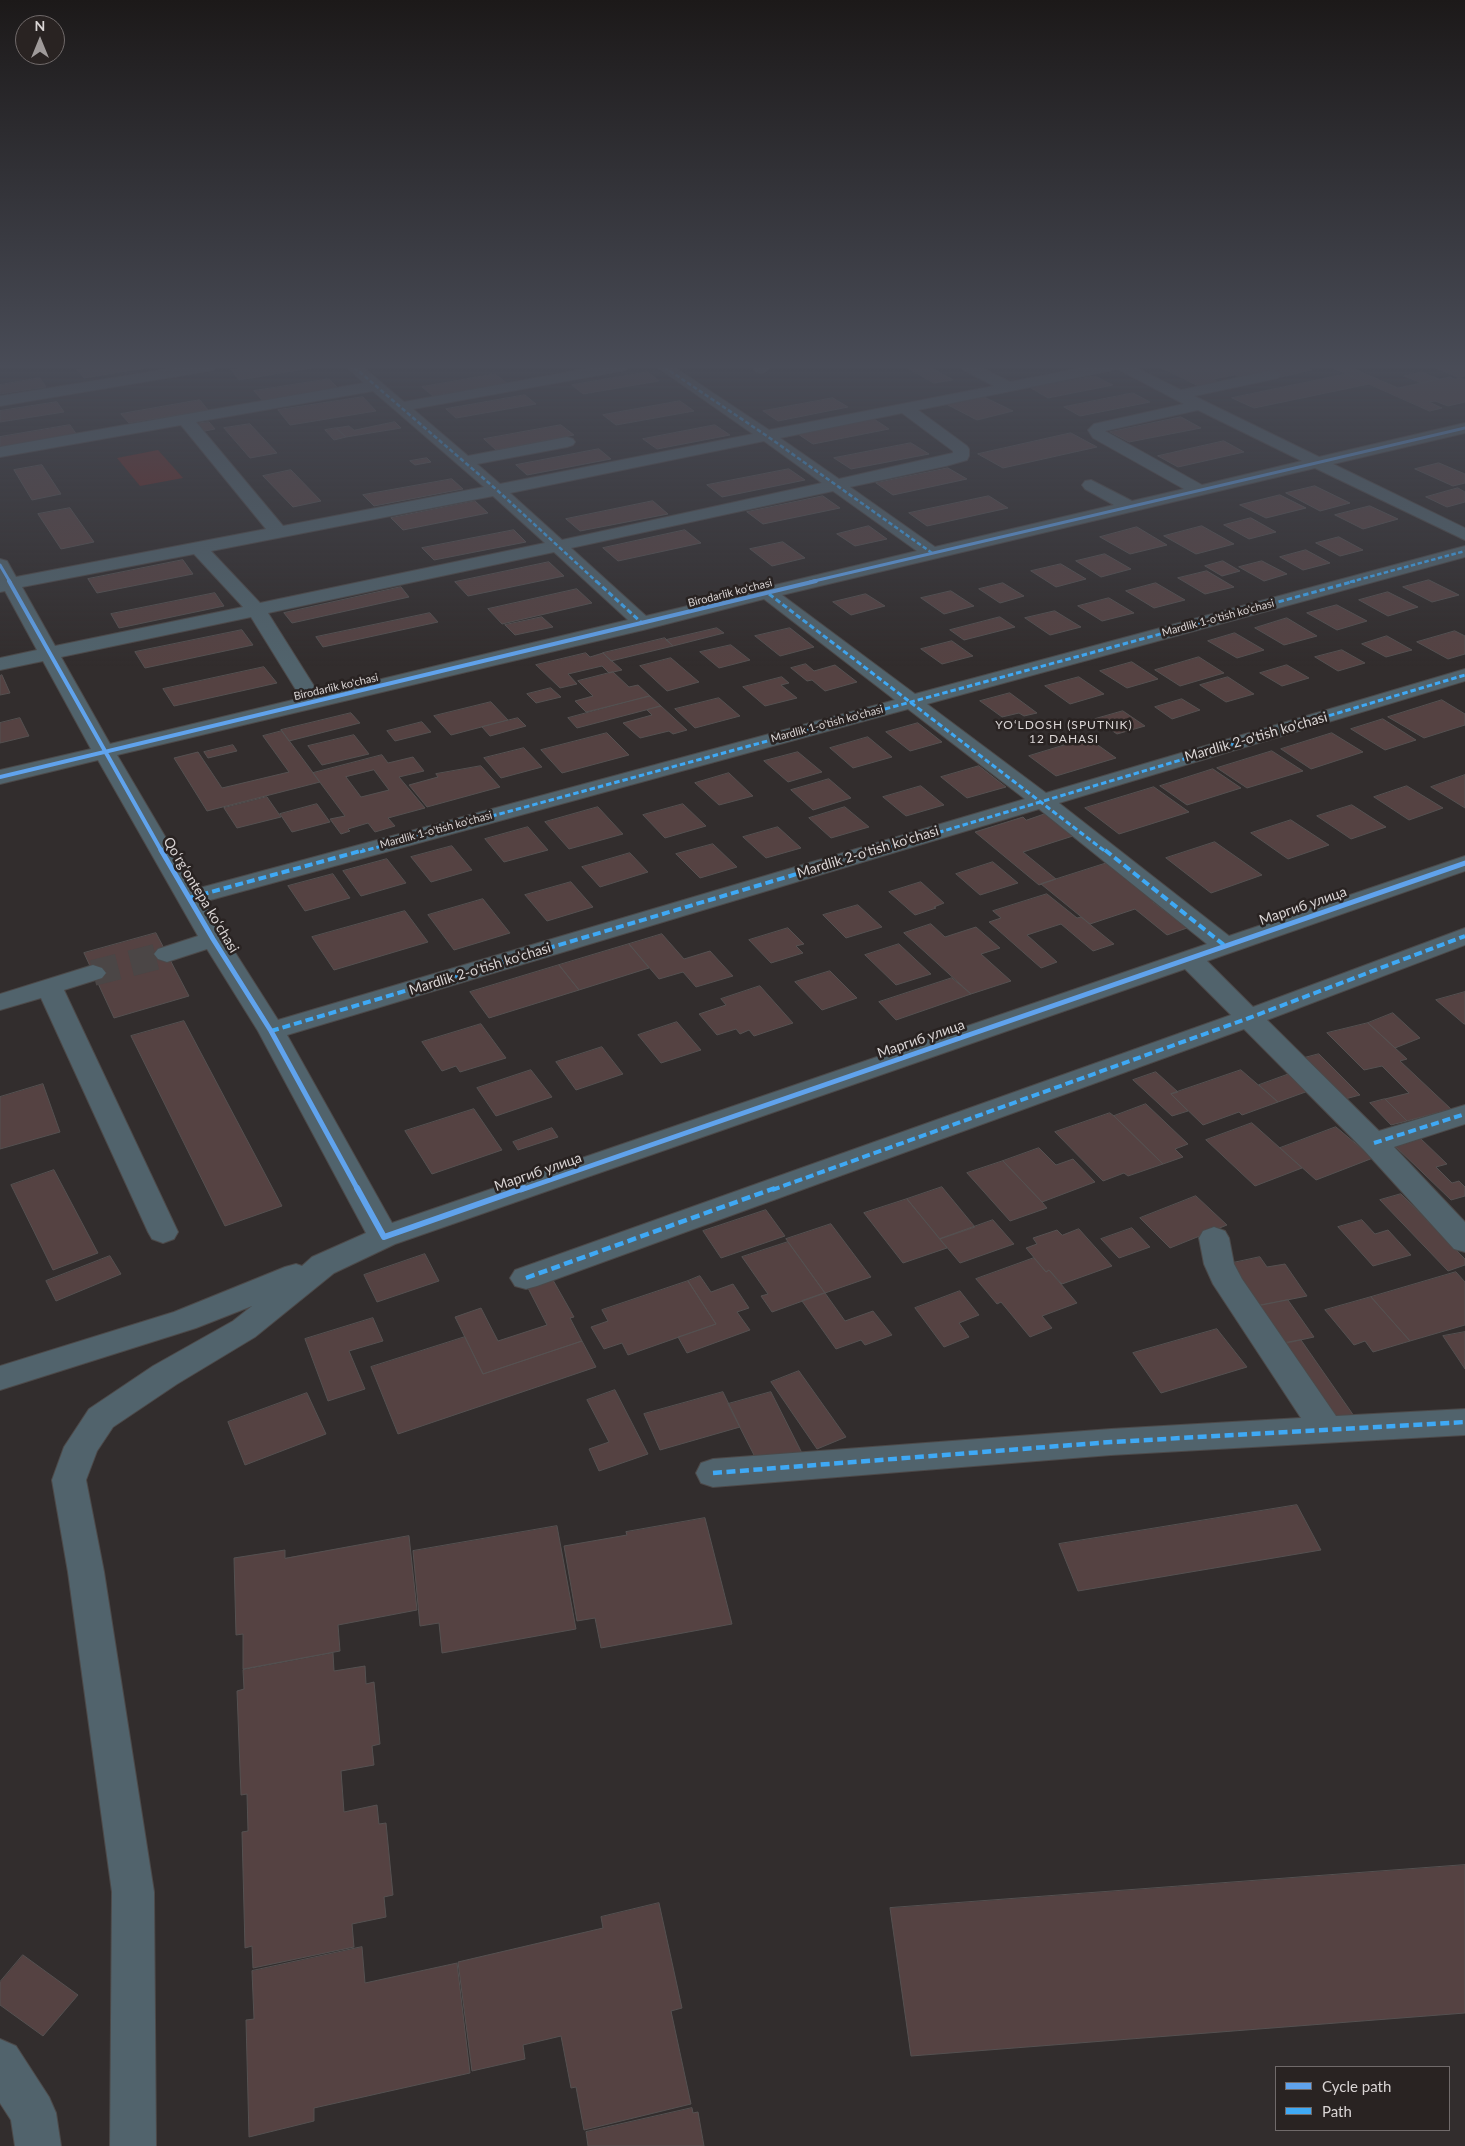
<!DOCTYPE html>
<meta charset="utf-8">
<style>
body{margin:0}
#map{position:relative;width:1465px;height:2146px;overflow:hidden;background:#322d2d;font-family:Lato,sans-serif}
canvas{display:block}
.legend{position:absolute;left:1275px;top:2066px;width:175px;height:65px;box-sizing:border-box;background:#292322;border:1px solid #706a6a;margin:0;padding:6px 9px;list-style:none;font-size:15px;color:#dad5d5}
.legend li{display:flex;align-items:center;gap:10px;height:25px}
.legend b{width:25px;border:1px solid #706a6a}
.north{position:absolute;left:15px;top:15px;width:50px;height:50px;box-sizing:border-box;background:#292322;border:1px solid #706a6a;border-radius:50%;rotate:0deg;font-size:14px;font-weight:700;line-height:20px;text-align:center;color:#dad5d5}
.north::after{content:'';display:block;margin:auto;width:18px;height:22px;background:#9f9a9a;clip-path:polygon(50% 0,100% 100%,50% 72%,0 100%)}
</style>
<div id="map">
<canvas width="1465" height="2146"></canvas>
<ul class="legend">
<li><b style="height:6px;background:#60a3ed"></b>Cycle path</li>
<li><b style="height:6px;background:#3fa9f5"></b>Path</li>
</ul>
<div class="north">N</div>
</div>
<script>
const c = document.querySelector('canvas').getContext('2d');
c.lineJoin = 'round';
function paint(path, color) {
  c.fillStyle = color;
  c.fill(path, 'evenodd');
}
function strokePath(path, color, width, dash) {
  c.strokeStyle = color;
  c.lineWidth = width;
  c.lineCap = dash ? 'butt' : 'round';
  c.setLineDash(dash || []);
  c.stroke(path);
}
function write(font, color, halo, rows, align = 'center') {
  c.font = font + ' Lato,sans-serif';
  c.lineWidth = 5;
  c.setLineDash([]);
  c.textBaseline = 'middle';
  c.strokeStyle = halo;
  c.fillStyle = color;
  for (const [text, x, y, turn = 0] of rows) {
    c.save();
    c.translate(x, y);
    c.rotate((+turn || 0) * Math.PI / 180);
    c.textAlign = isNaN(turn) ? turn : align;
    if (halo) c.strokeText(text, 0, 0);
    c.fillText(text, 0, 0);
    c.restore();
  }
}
const green = new Path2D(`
 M158,450L183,478L140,486L117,458Z`);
const building = new Path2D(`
 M93,367H152L84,378L77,370Z
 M253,367H318L239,380L231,370Z
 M906,367H930L953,380L934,383Z
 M1160,367H1305L1312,370L1281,377L1276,374L1242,378L1235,375L1213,379L1221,383L1201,387Z
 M1331,367H1350L1398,388L1450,377L1455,379L1461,378L1465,380V402L1448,406L1435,401L1429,402L1442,408L1430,411Z
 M1433,367H1465V376L1458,377Z
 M648,372L659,381L583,394L572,385Z
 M1422,372L1439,379L1421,383L1404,376Z
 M495,374L507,383L433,396L422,387Z
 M1346,374L1369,384L1254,408L1232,398Z
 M1095,376L1113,385L1048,398L1031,388Z
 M40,378L46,387L0,394V385Z
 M329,379L338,388L263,401L254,391Z
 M1133,393L1150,402L1080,416L1064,407Z
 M525,395L536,404L456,418L446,409Z
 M363,397L376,411L290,425L278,410Z
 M984,397L1013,411L977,420L948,405Z
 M833,398L848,407L778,421L763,411Z
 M200,400L208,410L129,423L121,414Z
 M680,401L694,411L616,425L603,415Z
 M57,402L64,412L0,422V411Z
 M1181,417L1201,428L1129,442L1110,432Z
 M874,419L889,429L813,444L798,434Z
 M209,422L215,429L200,432L194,424Z
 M395,422L401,428L346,437L336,428L349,426L354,430Z
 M250,424L277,453L250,458L224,428Z
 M70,425L77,435L0,448V437Z
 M561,425L574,435L496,450L484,439Z
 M715,425L730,435L657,449L643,439Z
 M336,428L346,437L334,440L325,430Z
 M1071,433L1097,447L1003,468L978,454Z
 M1224,441L1244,452L1178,467L1158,456Z
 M911,443L929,454L851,469L834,458Z
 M599,449L611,459L527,475L516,465Z
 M427,458L431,462L415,465L410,461Z
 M1439,463L1465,474V483L1453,486L1415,469Z
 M42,465L61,494L32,500L14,470Z
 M948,468L967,479L893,495L876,483Z
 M789,469L805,480L722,497L707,485Z
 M291,470L321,501L293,507L263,476Z
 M452,479L463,489L374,506L363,495Z
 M1315,486L1350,503L1320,511L1286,493Z
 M1458,488L1465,492V502L1447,507L1426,497Z
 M1280,495L1306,508L1266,518L1240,505Z
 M823,496L840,508L763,524L747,512Z
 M989,496L1008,508L927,526L909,513Z
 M475,501L488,513L403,530L391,518Z
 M653,501L668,514L580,531L566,519Z
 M1370,506L1398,519L1363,529L1335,515Z
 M70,508L94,542L61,549L38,514Z
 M1251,518L1276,532L1249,539L1224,525Z
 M869,526L887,539L855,546L837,534Z
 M1202,526L1234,544L1196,554L1164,536Z
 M1137,527L1167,545L1130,554L1100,537Z
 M514,530L526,542L434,560L422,548Z
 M685,530L701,543L618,561L603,548Z
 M1339,537L1363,550L1340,556L1316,543Z
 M783,542L805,558L772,566L750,549Z
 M1306,550L1330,563L1303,570L1280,557Z
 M1105,554L1131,569L1101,577L1076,561Z
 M183,560L193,574L97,593L88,579Z
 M1223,561L1240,571L1222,576L1205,566Z
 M1262,561L1287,574L1264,581L1239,567Z
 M549,562L564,576L468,596L455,582Z
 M1061,564L1086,579L1056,587L1031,571Z
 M1207,571L1234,587L1205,594L1178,578Z
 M1429,580L1459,595L1432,602L1403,587Z
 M1003,583L1024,596L1000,603L979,589Z
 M1156,583L1185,600L1154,608L1126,591Z
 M401,587L409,597L292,623L284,613Z
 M577,589L592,603L502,624L488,609Z
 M951,591L974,606L944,614L921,598Z
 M1388,592L1418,607L1388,616L1359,600Z
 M215,593L224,606L119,628L111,614Z
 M866,594L885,606L851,615L833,602Z
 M1109,598L1134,613L1102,621L1078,606Z
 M1337,605L1367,621L1337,630L1307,613Z
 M1055,611L1081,627L1050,635L1025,618Z
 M430,613L438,622L323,647L316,637Z
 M542,617L553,627L515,635L505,625Z
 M1000,617L1015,627L964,640L950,630Z
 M1287,618L1317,636L1284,645L1255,628Z
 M717,628L724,633L673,646L666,640Z
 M790,628L814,647L780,656L755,636Z
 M242,630L253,645L145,668L135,652Z
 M1455,631L1465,636V654L1448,659L1417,642Z
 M1235,633L1264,650L1237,658L1208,641Z
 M1387,636L1412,650L1386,657L1362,644Z
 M665,638L673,646L611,661L603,653Z
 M952,641L973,656L942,664L921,649Z
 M731,645L750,660L719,668L700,652Z
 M1342,650L1365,663L1338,671L1315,657Z
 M586,653L590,657L603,653L622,670L609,673L602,666L568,674L577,684L560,688L536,665Z
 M1199,657L1224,673L1180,686L1155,670Z
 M671,658L699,682L667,691L640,666Z
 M1132,662L1158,679L1127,688L1100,671Z
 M806,664L814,671L835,665L857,682L825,691L812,680L807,681L791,668Z
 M1287,665L1309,678L1282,686L1260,673Z
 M264,667L277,683L174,706L163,689Z
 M613,672L629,687L638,685L650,696L586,712L575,701L593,696L578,681Z
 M2,675L10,693L0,695V676Z
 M782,677L789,683L781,685L797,698L765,706L743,687Z
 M1079,677L1104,694L1070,704L1045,686Z
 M1228,677L1254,694L1226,702L1200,685Z
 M551,688L561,697L536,703L527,694Z
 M1010,693L1037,713L1024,716L1019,713L1002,717L980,701Z
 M650,696L661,706L577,728L568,718Z
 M719,698L740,716L695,728L675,709Z
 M1182,699L1200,710L1172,719L1155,707Z
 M1442,700L1465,714V725L1424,738L1388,717Z
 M491,702L508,720L451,735L434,716Z
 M661,706L687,730L673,734L669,731L640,738L623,723L652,715L647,710Z
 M1123,711L1145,726L1117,734L1095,719Z
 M351,713L360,723L289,741L281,730Z
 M20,718L29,736L0,743V723Z
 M518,718L526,726L490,736L482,727Z
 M1383,719L1416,740L1385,750L1351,729Z
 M422,722L431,732L395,741L387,731Z
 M918,723L942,742L910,751L886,732Z
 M282,731L320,782L207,811L174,758L198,752L222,788L289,772L263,736Z
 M607,733L629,755L562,773L541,750Z
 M1332,733L1363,752L1311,769L1281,749Z
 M354,735L369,754L322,765L308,746Z
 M868,737L892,757L853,768L830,748Z
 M1088,738L1116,758L1056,776L1029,756Z
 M233,745L237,751L208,758L204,752Z
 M524,748L542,767L501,778L484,758Z
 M1272,751L1303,771L1247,788L1217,768Z
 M798,752L822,772L788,782L764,761Z
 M382,755L388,763L413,757L424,771L399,777L425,808L388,818L395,826L375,832L368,823L348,829L350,831L341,834L330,819L345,816L313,773ZM374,770L389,790L361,797L346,777Z
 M481,766L500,787L427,807L409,785L438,777L436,774Z
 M979,766L1006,787L967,798L941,777Z
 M1213,769L1241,788L1187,805L1160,786Z
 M729,773L753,796L719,805L695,783Z
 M1465,775V808L1431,787Z
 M829,779L851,798L813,810L791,790Z
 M921,786L944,805L906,816L883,797Z
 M1407,786L1443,808L1409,820L1374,797Z
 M1154,787L1189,812L1119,834L1085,808Z
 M267,797L281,817L237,828L224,808Z
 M317,804L330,822L292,832L280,814Z
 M683,804L706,826L665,838L643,815Z
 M1352,805L1386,827L1351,839L1317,816Z
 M598,807L623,834L569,849L545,822Z
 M845,807L869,827L831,838L809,818Z
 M1048,813L1076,835L1023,852L1056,879L1039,885L975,832L1023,817L1026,820Z
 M1291,820L1329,845L1288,859L1251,833Z
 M528,827L548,850L504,862L485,839Z
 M778,827L801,848L766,858L743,837Z
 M1215,842L1262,875L1211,893L1166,858Z
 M713,844L737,867L700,878L676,854Z
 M452,846L472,870L431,882L411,857Z
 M630,853L648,872L600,887L582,867Z
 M387,859L406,883L361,896L343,871Z
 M993,862L1018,883L980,895L956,874Z
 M1107,863L1156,901L1153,902L1187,928L1167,935L1135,909L1090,924L1041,884Z
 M333,874L350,898L305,911L288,886Z
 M571,882L593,907L547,921L525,895Z
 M921,882L944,903L934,907L936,908L915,915L889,892Z
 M1047,894L1077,918L1081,917L1114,944L1093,951L1061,924L1027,935L1057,962L1041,968L989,922L1001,918L993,911Z
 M483,899L510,933L454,950L428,915Z
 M858,905L882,927L846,938L823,915Z
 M405,911L428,942L334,970L312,937Z
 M931,924L945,937L976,927L1000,948L981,954L1011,981L971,994L904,933Z
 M788,928L804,944L796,946L803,953L771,963L749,940Z
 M156,933L189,996L114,1018L84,953Z
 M662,934L684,959L710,951L733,976L696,987L683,972L659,979L629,944Z
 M629,944L649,968L579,990L559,965Z
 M899,944L931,974L896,985L865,955Z
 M559,965L579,990L489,1018L470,992Z
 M830,971L857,998L822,1010L795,982Z
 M952,978L971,994L896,1020L879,1002Z
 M760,986L793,1023L754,1036L749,1030L740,1034L736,1029L717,1035L699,1014L726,1005L721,999Z
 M1465,992V1024H1464L1436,1000Z
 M1393,1013L1420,1038L1395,1048L1368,1023Z
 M184,1021L282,1206L225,1226L131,1036Z
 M677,1022L701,1050L661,1063L638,1035Z
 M1368,1023L1407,1059L1400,1061L1451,1109L1407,1121L1385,1099L1409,1093L1382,1066L1364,1070L1327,1033Z
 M481,1024L506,1058L460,1072L456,1066L442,1071L422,1042Z
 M602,1047L623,1074L576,1090L556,1062Z
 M1319,1054L1360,1095L1345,1099L1304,1058Z
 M531,1070L552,1097L496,1116L477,1088Z
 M1241,1070L1278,1102L1242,1115L1239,1112L1203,1125L1171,1094Z
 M1156,1072L1178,1092L1171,1094L1188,1111L1172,1116L1133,1080Z
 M1292,1073L1311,1090L1278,1102L1259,1085Z
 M43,1084L60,1132L0,1149V1097Z
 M1385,1099L1407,1121L1391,1125L1370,1103Z
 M1146,1104L1188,1144L1175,1149L1183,1157L1163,1164L1114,1116Z
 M474,1109L502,1150L432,1174L405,1131Z
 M1110,1113L1114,1116L1163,1164L1128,1176L1124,1173L1103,1181L1055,1132Z
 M1252,1123L1280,1148L1302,1168L1255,1186L1206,1140Z
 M1336,1127L1373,1158L1316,1180L1280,1148Z
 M552,1128L558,1137L518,1150L513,1142Z
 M1419,1137L1447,1164L1436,1167L1452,1183L1459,1181L1465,1187V1196L1451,1200L1394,1145Z
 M1039,1148L1056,1165L1073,1159L1095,1182L1042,1202L1003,1161Z
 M1003,1161L1042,1202L1047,1208L1010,1221L967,1173Z
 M54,1170L98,1253L53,1270L11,1185Z
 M942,1187L975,1227L940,1239L907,1199Z
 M1401,1194L1465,1259V1265L1448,1271L1380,1200Z
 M1196,1196L1227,1225L1170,1248L1140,1218Z
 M907,1199L947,1248L903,1263L864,1213Z
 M766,1210L785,1236L721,1258L703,1231Z
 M993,1220L1014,1244L960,1263L940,1239Z
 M1362,1220L1375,1234L1388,1230L1411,1255L1373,1266L1338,1227Z
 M831,1224L871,1277L825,1293L786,1239Z
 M1132,1228L1150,1247L1119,1258L1101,1239Z
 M1079,1229L1112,1266L1062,1284L1049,1270L1046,1272L1026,1248L1037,1244L1033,1238L1057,1230L1062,1235Z
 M788,1242L825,1293L772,1312L761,1296L768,1294L742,1257Z
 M425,1254L439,1281L377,1302L364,1275Z
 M110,1256L121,1274L56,1301L46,1281Z
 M1260,1257L1267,1267L1285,1264L1307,1296L1257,1306L1228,1264Z
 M1034,1258L1046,1272L1049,1270L1077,1303L1042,1316L1052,1328L1030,1337L1001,1302L997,1304L976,1279Z
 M1456,1272L1465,1282V1325L1410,1341L1371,1297Z
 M700,1276L711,1292L733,1284L749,1308L737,1312L750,1330L687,1353L678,1337L716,1324L688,1281Z
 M553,1280L574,1317L570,1318L582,1341L483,1374L455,1317L481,1308L498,1341L547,1325L528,1288Z
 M688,1281L716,1324L628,1355L622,1343L604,1349L591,1327L608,1321L602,1310Z
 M960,1291L979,1315L959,1323L969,1337L944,1347L915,1308Z
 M825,1293L845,1321L873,1311L892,1335L865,1345L861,1340L836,1349L802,1301Z
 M1371,1297L1410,1341L1373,1352L1365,1341L1354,1345L1325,1310Z
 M1288,1300L1314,1337L1282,1344L1257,1306Z
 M373,1318L383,1341L349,1351L365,1389L328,1401L305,1339Z
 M1217,1329L1247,1367L1161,1393L1133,1353Z
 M1465,1332V1369L1443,1336Z
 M465,1337L483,1374L582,1341L596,1367L398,1434L371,1367Z
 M1301,1340L1354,1416L1337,1420L1285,1343Z
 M799,1371L846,1437L817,1449L771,1382Z
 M615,1390L648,1454L599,1471L589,1449L609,1442L587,1400Z
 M723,1392L740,1427L660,1450L644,1414Z
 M771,1392L803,1455L756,1459L728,1404Z
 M307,1393L326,1434L245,1465L228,1422Z
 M1297,1505L1321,1550L1078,1591L1059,1544Z
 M705,1518L732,1624L601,1648L595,1618L577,1621L564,1546L627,1535L626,1532Z
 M557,1526L576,1629L442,1653L439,1623L420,1626L413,1551Z
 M409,1536L417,1610L338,1625L340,1651L243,1669V1634L236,1635L234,1558L285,1550V1558Z
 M333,1653L334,1671L365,1666L366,1684L374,1682L380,1744L372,1746L374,1765L341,1771L344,1812L377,1805L379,1824L386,1823L393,1895L384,1897L386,1917L352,1924L354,1947L253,1968L252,1946L245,1948L242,1832L248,1831L247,1794L241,1795L237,1691L244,1689L243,1670Z
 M1465,1865V2013L911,2056L890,1908Z
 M659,1903L682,2008L671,2011L691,2104L584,2130L576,2087L571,2088L561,2036L523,2045L525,2059L472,2071L458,1962L603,1928L601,1917Z
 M362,1947L365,1983L457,1963L470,2073L314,2108V2121L249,2137L246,2020L254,2019L252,1971Z
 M23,1955L78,1995L43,2036L0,2005V1982Z
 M692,2108L693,2113L698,2112L704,2146H588L586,2132Z`);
const minorTunnel = new Path2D(`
 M93,973L167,954`);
const minor = new Path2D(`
 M181,367H215L213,370L208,371L0,406V396Z
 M347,367H363L404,402L596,367H628L626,370L621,371L413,409L468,456L567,437L573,439L575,442L573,445L567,447L477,464L500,484L753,434L657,367H674L769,430L994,386L964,370L962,367H980L1010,382L1087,367H1134L1181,390L1273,370L1278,372L1281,375L1278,378L1194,396L1319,457L1465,423V433L1333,464L1465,528V540L1315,468L782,595L915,694L1465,546V557L927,704L1046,793L1465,669V681L1059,803L1229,936L1465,856V871L1207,961L1253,1007L1465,928V945L1267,1020L1379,1131L1465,1105V1124L1394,1147L1465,1222V1252L1454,1249L1364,1150L1244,1029L537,1286L526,1289L515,1286L510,1278L515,1270L1231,1015L1185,969L395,1244L334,1273L255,1337L177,1384L113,1427L97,1451L86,1480L104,1572L154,1892L156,2146H110L112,1892L68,1572L52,1480L64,1447L89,1409L153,1366L233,1321L252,1306L196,1328L0,1390V1366L174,1312L285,1267L296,1264L302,1266L312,1257L366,1233L258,1031L207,949L167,962L158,959L154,954L158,949L198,936L98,760L0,784V770L91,749L43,661L0,670V658L37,650L5,591L0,592V559L7,561L16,577L266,529L181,425L0,457V447L364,383ZM1116,368L1184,404L1094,424L1088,430L1093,438L1184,489L1132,501L1091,480L1085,481L1082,485L1085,489L1114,505L935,547L850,487L946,466L967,460L969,456V449L967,446L918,410L1109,371ZM373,391L484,487L283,526L196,422ZM1198,410L1302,461L1202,485L1105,431ZM902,413L953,451V453L839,479L780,438ZM764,441L822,483L562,540L510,493ZM833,491L917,551L646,616L571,548ZM493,496L545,543L260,603L211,551ZM554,552L628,620L319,694L268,613ZM194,554L243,607L55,646L22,587ZM764,599L895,700L196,889L117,755L643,630ZM251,617L301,698L110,744L61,657ZM908,709L1025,799L278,1020L203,902ZM1039,809L1207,944L392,1223L287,1035Z
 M755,367H770C766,373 763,374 756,372L754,369Z
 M93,965L102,968L106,973L102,978L64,990L178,1232L174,1239L163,1243L152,1239L148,1232L41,998L0,1010V994Z
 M1214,1227L1225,1231L1229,1238L1234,1264L1242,1279L1336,1416L1465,1409V1435L1111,1455L713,1487L701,1483L696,1473L701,1463L713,1459L1111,1429L1301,1418L1213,1284L1204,1264L1199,1238L1203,1231Z
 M0,2039L16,2046L49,2097L56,2113L61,2146H15L11,2120L0,2103Z`);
const quietFar3 = new Path2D(`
 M354,367L497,490L597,582
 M664,367L767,436L932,553
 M1350,582L1465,551`);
const quietFar2 = new Path2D(`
 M596,581L643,624
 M769,594L1106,852
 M360,852L1355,581
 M873,852L1465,675`);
const quietFar1 = new Path2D(`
 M1105,850L1224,945
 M189,898L364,850
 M271,1031L877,850
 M1374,1143L1465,1114
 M772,1190L1249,1018L1465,936`);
const quiet = new Path2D(`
 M526,1278L775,1188
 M713,1473L1111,1442L1465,1422`);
const cyclewayFar3 = new Path2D(`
 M0,565L10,582
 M810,582L1465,428`);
const cyclewayFar2 = new Path2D(`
 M9,581L162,852
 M0,777L816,581`);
const cyclewayFar1 = new Path2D(`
 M161,850L213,939L271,1031L358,1190
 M521,1190L1465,863`);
const cycleway = new Path2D(`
 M357,1188L384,1237L524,1188`);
const farStreetnames = [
 ["Birodarlik ko'chasi",730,593,-14],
 ["Mardlik 1-o'tish ko'chasi",1218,618,-15],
 ["Birodarlik ko'chasi",336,687,-13],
 ["Mardlik 1-o'tish ko'chasi",827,724,-15],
 ["Mardlik 1-o'tish ko'chasi",436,830,-15]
];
const farNeighbourhoodnames = [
 ["YO‘LDOSH (SPUTNIK)",1064,725],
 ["12 DAHASI",1064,739]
];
const streetNames = [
 ["Mardlik 2-o'tish ko'chasi",1256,737,-16],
 ["Mardlik 2-o'tish ko'chasi",868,852,-17],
 ["Qoʻrgʻontepa koʻchasi",201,895,59],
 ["Маргиб улица",1303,906,-19],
 ["Mardlik 2-o'tish ko'chasi",480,969,-17],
 ["Маргиб улица",921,1039,-19],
 ["Маргиб улица",538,1172,-19]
];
paint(green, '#652a26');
paint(building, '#554242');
strokePath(building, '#555151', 1);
strokePath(minorTunnel, '#4b4646', 26, [26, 13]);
strokePath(minor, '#4c4949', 2);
paint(minor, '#51636c');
strokePath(quietFar3, '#3fa9f5', 2.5, [4.5, 2.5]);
strokePath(quietFar2, '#3fa9f5', 3, [5.5, 3]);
strokePath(quietFar1, '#3fa9f5', 4, [8, 4]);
strokePath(quiet, '#3fa9f5', 4.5, [9, 4.5]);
strokePath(cyclewayFar3, '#60a3ed', 3);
strokePath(cyclewayFar2, '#60a3ed', 4);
strokePath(cyclewayFar1, '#60a3ed', 5);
strokePath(cycleway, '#60a3ed', 6);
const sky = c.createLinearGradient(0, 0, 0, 667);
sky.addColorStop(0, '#1c1919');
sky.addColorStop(0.55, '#494c57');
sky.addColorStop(1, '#494c5700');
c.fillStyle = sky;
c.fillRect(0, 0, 1465, 667);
write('11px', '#dad5d5', '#292322', farStreetnames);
c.letterSpacing = '1px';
write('12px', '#dad5d5', '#292322', farNeighbourhoodnames);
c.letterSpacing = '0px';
write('14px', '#dad5d5', '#292322', streetNames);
</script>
